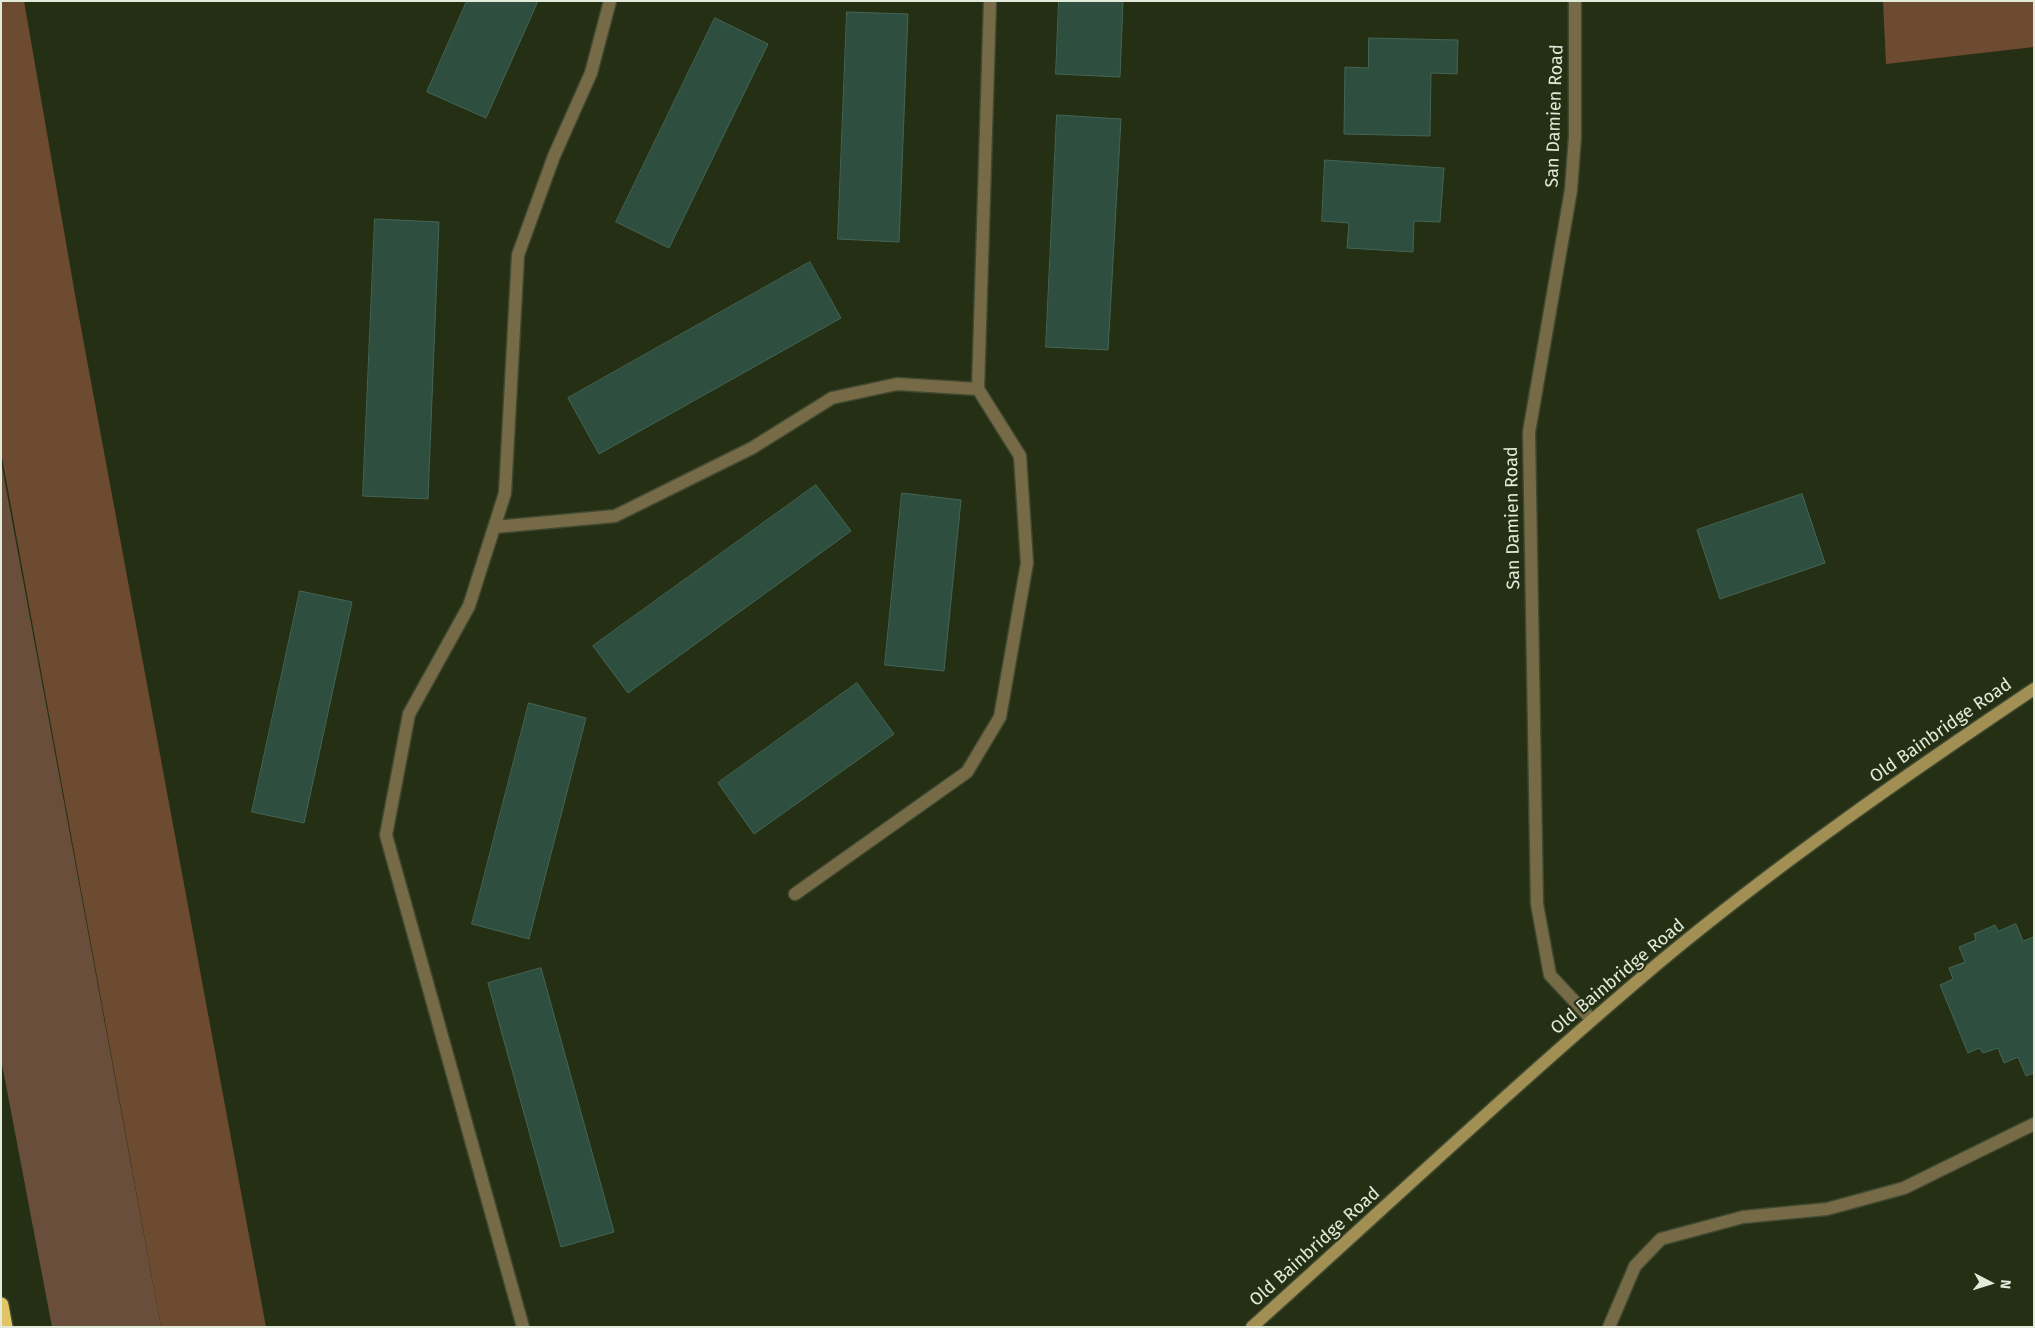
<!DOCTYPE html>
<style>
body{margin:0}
#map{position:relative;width:2035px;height:1328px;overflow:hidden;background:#242f14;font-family:"Fira Sans",sans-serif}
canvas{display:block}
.frame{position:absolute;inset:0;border:2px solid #e2ead9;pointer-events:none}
.north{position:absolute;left:1965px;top:1258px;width:50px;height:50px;-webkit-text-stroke:4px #242f14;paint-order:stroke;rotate:95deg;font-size:14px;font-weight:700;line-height:20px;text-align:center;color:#e2ead9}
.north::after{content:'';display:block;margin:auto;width:18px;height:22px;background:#e2ead9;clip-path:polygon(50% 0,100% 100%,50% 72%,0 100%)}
</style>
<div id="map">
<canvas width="2035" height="1328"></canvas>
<div class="frame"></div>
<div class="north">N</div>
</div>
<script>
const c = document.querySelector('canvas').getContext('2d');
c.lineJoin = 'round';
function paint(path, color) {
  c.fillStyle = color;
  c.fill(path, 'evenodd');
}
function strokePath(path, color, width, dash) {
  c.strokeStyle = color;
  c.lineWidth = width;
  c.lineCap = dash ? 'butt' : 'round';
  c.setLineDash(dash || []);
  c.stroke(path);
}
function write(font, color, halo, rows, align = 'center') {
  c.font = font + ' "Fira Sans",sans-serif';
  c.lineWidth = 4;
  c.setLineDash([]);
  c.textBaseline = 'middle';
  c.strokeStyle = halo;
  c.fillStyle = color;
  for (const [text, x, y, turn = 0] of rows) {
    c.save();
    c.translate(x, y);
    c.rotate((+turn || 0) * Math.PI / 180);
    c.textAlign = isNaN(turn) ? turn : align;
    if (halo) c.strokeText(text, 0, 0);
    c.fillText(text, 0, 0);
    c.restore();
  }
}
const green = new Path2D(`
 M1,461L161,1327H52L1,1059Z`);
const forest = new Path2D(`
 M1,1H24L77,306L266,1327H161L1,452Z
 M1883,1H2034V47L1886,64Z`);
const building = new Path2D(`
 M467,1H538L486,118L427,92Z
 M1059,1H1123L1120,77L1056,74Z
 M847,12L908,14L899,242L838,239Z
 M715,18L768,44L669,248L616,222Z
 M1369,38L1458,40L1457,74L1431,73L1430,136L1344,134L1345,67L1368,68Z
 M1057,115L1121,119L1108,350L1046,347Z
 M1325,160L1444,168L1440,222L1414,221L1413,252L1347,248L1349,223L1322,221Z
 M375,219L439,222L428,499L363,496Z
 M810,262L841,318L599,454L568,398Z
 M816,485L851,531L628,693L593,646Z
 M902,493L961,500L944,671L885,665Z
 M1802,494L1825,563L1720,599L1697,530Z
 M300,591L352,602L304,823L252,812Z
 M857,683L894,734L754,834L718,783Z
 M529,703L586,718L529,939L472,924Z
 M2016,924L2023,941L2034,937V1073L2026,1076L2018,1057L2004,1063L1998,1048L1983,1053L1979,1048L1968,1053L1940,985L1953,979L1949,968L1965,962L1959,947L1976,940L1974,934L1995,925L1998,931Z
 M541,968L614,1232L561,1247L488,983Z`);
const service = new Path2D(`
 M978,389L990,1
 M495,527L615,516L752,448L832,398L897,384L978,389L1020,456L1027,563L1000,717L967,772L795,894
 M523,1327L386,835L409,714L469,606L505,493L518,255L554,156L591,73L610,1
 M1609,1327L1635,1266L1661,1239L1743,1217L1827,1209L1904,1188L2034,1124`);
const minor = new Path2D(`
 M1575,1V136L1571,190L1529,432L1537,904L1550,975L1592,1020`);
const secondary = new Path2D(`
 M1252,1327C1388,1205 1521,1079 1661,961C1779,863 1906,775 2034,689`);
const motorway = new Path2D(`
 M1,1305L5,1327`);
const streetNames = [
 ["San Damien Road",1555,116,-88],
 ["San Damien Road",1513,518,-91],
 ["Old Bainbridge Road",1941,731,-35],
 ["Old Bainbridge Road",1618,977,-40],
 ["Old Bainbridge Road",1315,1247,-42]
];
paint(green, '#694e3b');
paint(forest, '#6d4b31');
paint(building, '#2e4e3f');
strokePath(building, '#465', 1);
strokePath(service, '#3f4930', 15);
strokePath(minor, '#3f4930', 15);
strokePath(secondary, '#3f4930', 15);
strokePath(motorway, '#3f4930', 18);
strokePath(service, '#776b47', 12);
strokePath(minor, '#776b47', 12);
strokePath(secondary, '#a28f54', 12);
strokePath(motorway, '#e2c464', 15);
write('18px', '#e2ead9', '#242f14', streetNames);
</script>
